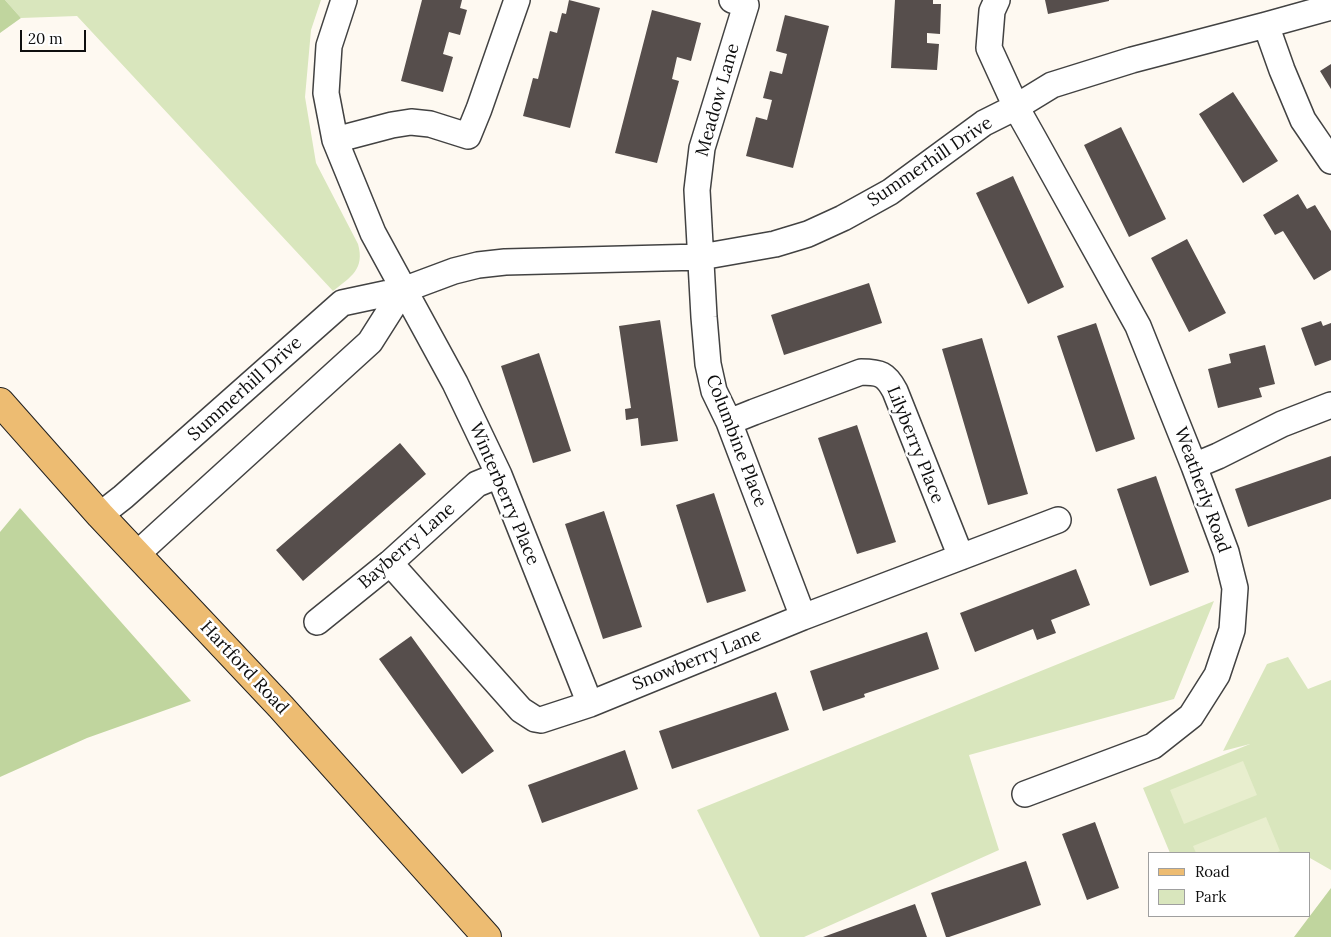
<!DOCTYPE html>
<style>
body{margin:0}
#map{position:relative;width:1331px;height:937px;overflow:hidden;background:#fef9f1;font-family:Lora,serif}
canvas{display:block}
.legend{position:absolute;left:1148px;top:852px;width:162px;height:65px;box-sizing:border-box;background:#fff;border:1px solid #9f9f9f;margin:0;padding:6px 9px;list-style:none;font-size:15px;color:#0f0f0f}
.legend li{display:flex;align-items:center;gap:10px;height:25px}
.legend b{width:25px;border:1px solid #9f9f9f}
.scale{position:absolute;left:20px;top:30px;width:66px;height:22px;box-sizing:border-box;border:2px solid #0f0f0f;border-top:0;padding-left:6px;font-size:15px;line-height:18px;white-space:nowrap;color:#0f0f0f;-webkit-text-stroke:4px #fff;paint-order:stroke}
</style>
<div id="map">
<canvas width="1331" height="937"></canvas>
<ul class="legend">
<li><b style="height:6px;background:#edbc72"></b>Road</li>
<li><b style="height:14px;background:#d9e6bd"></b>Park</li>
</ul>
<div class="scale">20 m</div>
</div>
<script>
const c = document.querySelector('canvas').getContext('2d');
c.lineJoin = 'round';
function paint(path, color) {
  c.fillStyle = color;
  c.fill(path, 'evenodd');
}
function strokePath(path, color, width, dash) {
  c.strokeStyle = color;
  c.lineWidth = width;
  c.lineCap = dash ? 'butt' : 'round';
  c.setLineDash(dash || []);
  c.stroke(path);
}
function write(font, color, halo, rows, align = 'center') {
  c.font = font + ' Lora,serif';
  c.lineWidth = 5;
  c.setLineDash([]);
  c.textBaseline = 'middle';
  c.strokeStyle = halo;
  c.fillStyle = color;
  for (const [text, x, y, turn = 0] of rows) {
    c.save();
    c.translate(x, y);
    c.rotate((+turn || 0) * Math.PI / 180);
    c.textAlign = isNaN(turn) ? turn : align;
    if (halo) c.strokeText(text, 0, 0);
    c.fillText(text, 0, 0);
    c.restore();
  }
}
const green = new Path2D(`
 M5,0H321L311,30L305,97L316,163L358,244C365,269 351,277 333,291L77,16L21,18Z
 M1214,601L1174,699L969,755L999,850L804,937H760L697,810Z
 M1288,657L1308,689L1331,680V870L1310,858V853H1170L1143,788L1250,744L1223,751L1267,664Z`);
const forest = new Path2D(`
 M0,0H5L21,18L0,33Z
 M20,508L191,701L87,738L0,777V532Z
 M1331,888V937H1294Z`);
const pitch = new Path2D(`
 M1243,761L1257,795L1184,824L1170,790Z
 M1266,817L1280,851L1275,853H1196L1193,846Z`);
const building = new Path2D(`
 M422,0H462L460,8L467,10L460,35L449,32L443,54L453,57L443,92L401,81Z
 M569,0L600,8L570,128L523,116L533,78L538,79L550,31L557,33L562,13L566,14Z
 M895,0H933V4H941L940,34L927,33V43L939,44L937,70L891,68Z
 M1045,0H1109V1L1048,14Z
 M652,10L701,23L691,61L677,57L672,79L679,81L657,163L615,153Z
 M785,15L829,26L793,168L746,156L756,117L767,120L772,100L763,98L770,71L782,74L787,54L776,51Z
 M1331,64V89L1320,71Z
 M1233,92L1278,161L1243,183L1199,114Z
 M1121,127L1166,219L1129,237L1084,145Z
 M1013,176L1064,287L1028,304L976,193Z
 M1298,194L1307,209L1315,205L1331,231V270L1314,280L1283,231L1275,235L1263,215Z
 M1187,239L1226,313L1189,332L1151,258Z
 M869,283L882,323L784,355L771,315Z
 M660,320L678,441L641,446L638,418L626,420L625,409L631,408L619,326Z
 M1321,321L1323,326L1331,323V360L1315,366L1301,328Z
 M1096,323L1135,439L1096,452L1057,336Z
 M982,338L1028,494L988,505L942,349Z
 M1265,345L1275,384L1259,388L1262,397L1218,408L1208,369L1231,363L1229,354Z
 M539,353L571,451L533,463L501,366Z
 M857,425L896,542L857,554L818,438Z
 M400,443L426,474L303,581L276,550Z
 M1331,456V499L1248,527L1235,489Z
 M1156,476L1189,572L1150,586L1117,489Z
 M714,493L746,591L707,603L676,505Z
 M604,511L642,627L603,639L565,524Z
 M1076,569L1090,605L1051,620L1056,633L1037,640L1033,629L975,652L960,613Z
 M927,632L939,669L864,694L865,697L823,711L810,671Z
 M411,636L494,751L462,774L379,659Z
 M776,692L789,730L672,769L659,731Z
 M625,750L638,789L542,823L528,785Z
 M1095,822L1119,888L1087,900L1062,834Z
 M1026,861L1041,905L949,937H946L931,893Z
 M915,904L927,937H823Z`);
const minor = new Path2D(`
 M344,0L329,46L326,93L335,140L373,233L455,383L499,475L590,704
 M732,0L746,5L702,148L697,190L704,317L708,364L714,391L729,422L803,617
 M997,0L992,11L989,48L1016,107L1034,139L1138,326L1194,466L1226,552L1235,588L1232,630L1217,675L1191,716L1153,746L1025,794
 M1266,25L1282,70L1303,120L1331,161
 M335,140L392,125L411,122L430,124L468,136L479,109L517,0
 M729,422L754,412L861,372C880,372 886,374 895,391L961,557
 M1194,466L1218,456L1282,424L1331,405
 M100,515L123,497L342,303L403,290L454,271L478,265L505,262L701,257L775,244L808,234L843,218L890,192L984,123L1016,107L1052,85L1132,60L1266,25L1331,7
 M137,554L161,532L370,342L403,290
 M390,563L521,710L535,719L541,720L590,704L803,617L1058,520
 M317,622L390,563L477,484L499,475`);
const major = new Path2D(`
 M0,402L100,515L281,707L487,937`);
const streetNames = [
 ["Meadow Lane",718,100,-74],
 ["Summerhill Drive",930,162,-34],
 ["Summerhill Drive",245,389,-42],
 ["Columbine Place",736,441,69],
 ["Lilyberry Place",915,445,68],
 ["Weatherly Road",1202,490,70],
 ["Winterberry Place",504,494,67],
 ["Bayberry Lane",407,546,-41],
 ["Snowberry Lane",697,660,-22],
 ["Hartford Road",244,668,47]
];
paint(green, '#d9e6bd');
paint(forest, '#c0d59e');
paint(pitch, '#e8eece');
paint(building, '#564e4c');
strokePath(minor, '#424242', 28);
strokePath(major, '#202020', 30);
strokePath(minor, '#fff', 25);
strokePath(major, '#edbc72', 28);
write('18px', '#0f0f0f', '#fff', streetNames);
</script>
